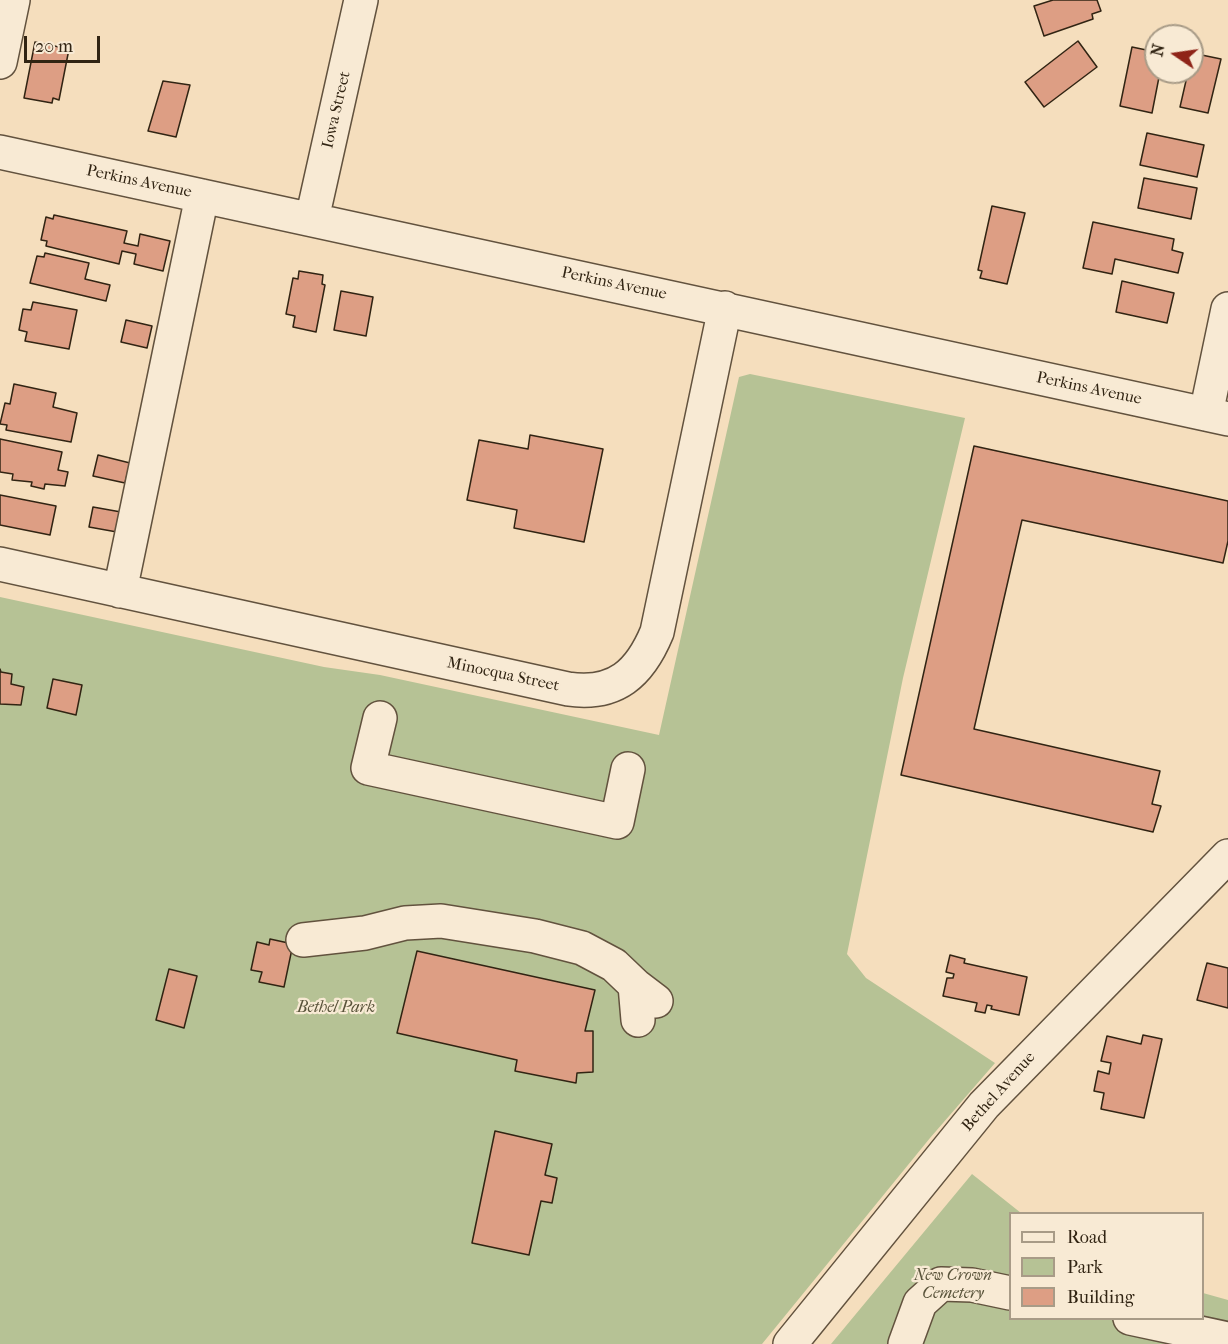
<!DOCTYPE html>
<style>
body{margin:0}
#map{position:relative;width:1228px;height:1344px;overflow:hidden;background:#f5debd;font-family:"IM FELL French Canon",serif}
canvas{display:block}
.legend{position:absolute;left:1009px;top:1212px;width:195px;height:108px;box-sizing:border-box;background:#f8ead4;border:2px solid #a89b87;margin:0;padding:8px 10px;list-style:none;font-size:18px;color:#312413}
.legend li{display:flex;align-items:center;gap:12px;height:30px}
.legend b{width:30px;border:2px solid #a89b87}
.north{position:absolute;left:1144px;top:24px;width:60px;height:60px;box-sizing:border-box;background:#f8ead4;border:2px solid #a89b87;border-radius:50%;rotate:283deg;font-size:16px;font-weight:700;line-height:24px;text-align:center;color:#312413}
.north::after{content:'';display:block;margin:auto;width:21px;height:27px;background:#8f2418;clip-path:polygon(50% 0,100% 100%,50% 72%,0 100%)}
.scale{position:absolute;left:24px;top:36px;width:76px;height:27px;box-sizing:border-box;border:3px solid #312413;border-top:0;padding-left:8px;font-size:18px;line-height:21px;white-space:nowrap;color:#312413;-webkit-text-stroke:4px #f8ead4;paint-order:stroke}
</style>
<div id="map">
<canvas width="1228" height="1344"></canvas>
<ul class="legend">
<li><b style="height:8px;background:#f8ead4"></b>Road</li>
<li><b style="height:16px;background:#b6c295"></b>Park</li>
<li><b style="height:16px;background:#dd9e84"></b>Building</li>
</ul>
<div class="north">N</div>
<div class="scale">20 m</div>
</div>
<script>
const c = document.querySelector('canvas').getContext('2d');
c.lineJoin = 'round';
function paint(path, color) {
  c.fillStyle = color;
  c.fill(path, 'evenodd');
}
function strokePath(path, color, width, dash) {
  c.strokeStyle = color;
  c.lineWidth = width;
  c.lineCap = dash ? 'butt' : 'round';
  c.setLineDash(dash || []);
  c.stroke(path);
}
function write(font, color, halo, rows, align = 'center') {
  c.font = font + ' "IM FELL French Canon",serif';
  c.lineWidth = 4.5;
  c.setLineDash([]);
  c.textBaseline = 'middle';
  c.strokeStyle = halo;
  c.fillStyle = color;
  for (const [text, x, y, turn = 0] of rows) {
    c.save();
    c.translate(x, y);
    c.rotate((+turn || 0) * Math.PI / 180);
    c.textAlign = isNaN(turn) ? turn : align;
    if (halo) c.strokeText(text, 0, 0);
    c.fillText(text, 0, 0);
    c.restore();
  }
}
const green = new Path2D(`
 M750,374L965,418L903,678L847,954L866,978L995,1063L930,1138L762,1344H0V597L324,667L380,675L659,735L739,377Z
 M972,1174L1021,1213L1010,1214V1318H1202L1203,1293L1228,1300V1344H831Z`);
const building = new Path2D(`
 M1053,0H1097L1101,11L1092,14L1093,19L1044,36L1034,6Z
 M1078,41L1097,67L1044,107L1025,82Z
 M35,42L69,49L59,100L53,98L52,103L24,98Z
 M1132,47L1156,52V72H1160L1152,113L1120,106Z
 M1192,53L1221,59L1208,113L1180,107L1188,72H1192Z
 M163,81L190,85L176,137L148,131Z
 M1147,133L1204,145L1197,177L1140,165Z
 M1144,178L1197,188L1191,219L1138,208Z
 M992,206L1025,213L1007,284L980,278L982,271L978,270Z
 M54,215L127,231L124,243L138,246L140,234L170,241L163,271L134,264L136,254L122,251L119,264L46,246L47,241L41,240L46,217L53,219Z
 M1093,222L1174,239L1172,250L1183,253L1178,273L1115,259L1112,274L1083,268Z
 M45,253L89,263L85,279L110,285L106,301L30,283L37,256L44,257Z
 M299,271L323,275L322,284L325,285L316,332L293,327L295,316L286,314L293,278L298,279Z
 M1122,281L1174,293L1167,323L1116,312Z
 M341,291L373,297L366,336L334,330Z
 M33,302L77,310L69,349L25,341L27,332L19,330L23,309L31,310Z
 M126,320L152,326L147,348L121,342Z
 M14,384L56,393L53,407L77,413L71,442L6,430L7,425L0,424L5,403L10,404Z
 M530,435L603,449L584,542L514,528L517,510L467,500L479,440L528,449Z
 M0,439L62,452L58,470L68,472L65,486L45,484L44,489L31,486L32,482L12,480L13,474L0,472Z
 M974,446L1228,501V541L1223,563L1022,520L974,729L1160,771L1152,804L1161,806L1153,832L901,775Z
 M98,455L130,463L125,483L93,476Z
 M0,495L56,506L50,535L0,525Z
 M93,507L121,512L117,532L89,527Z
 M0,669L1,672L12,674L11,684L24,687L21,705L0,704Z
 M53,679L82,685L76,715L47,708Z
 M270,939L293,944L284,987L259,982L262,972L251,970L257,942L269,945Z
 M417,951L595,990L585,1031H593V1072L577,1073L576,1083L515,1071L517,1060L397,1033Z
 M950,955L965,959L964,963L1027,977L1019,1015L991,1009L992,1006L987,1005L985,1013L975,1011L977,1003L943,996L947,978H953L954,974L946,972Z
 M1207,963L1228,968V1008L1197,1000Z
 M169,969L197,976L184,1028L156,1020Z
 M1143,1035L1162,1039L1144,1118L1101,1109L1104,1093L1094,1091L1098,1071L1109,1074L1111,1063L1101,1061L1107,1036L1141,1044Z
 M495,1131L552,1144L545,1175L557,1178L552,1203L541,1201L529,1255L472,1243Z`);
const minor = new Path2D(`
 M0,62L13,0
 M0,152L1228,419
 M312,219L361,0
 M1206,414L1228,309
 M0,564L568,689C616,696 640,673 657,632L725,308
 M120,591L202,196
 M380,718L368,768L617,822L628,769
 M303,940L365,933L405,923L441,921L535,936L582,948L614,965L635,985
 M638,1020L635,985L656,1001
 M1130,1318L1228,1339
 M790,1344L984,1105L1228,856
 M905,1344L920,1303L941,1284L972,1285L1010,1293`);
const streetNames = [
 ["Iowa Street",337,110,-77],
 ["Perkins Avenue",139,182,12],
 ["Perkins Avenue",614,284,12],
 ["Perkins Avenue",1089,389,12],
 ["Minocqua Street",503,675,12],
 ["Bethel Avenue",999,1092,-48]
];
const parkNames = [
 ["Bethel Park",336,1008],
 ["New Crown",953,1276],
 ["Cemetery",953,1294]
];
paint(green, '#b6c295');
paint(building, '#dd9e84');
strokePath(building, '#312413', 1.5);
strokePath(minor, '#62523e', 36);
strokePath(minor, '#f8ead4', 33);
write('16px', '#312413', '#f8ead4', streetNames);
write('italic 16px', '#59533a', '#f8ead4', parkNames);
</script>
